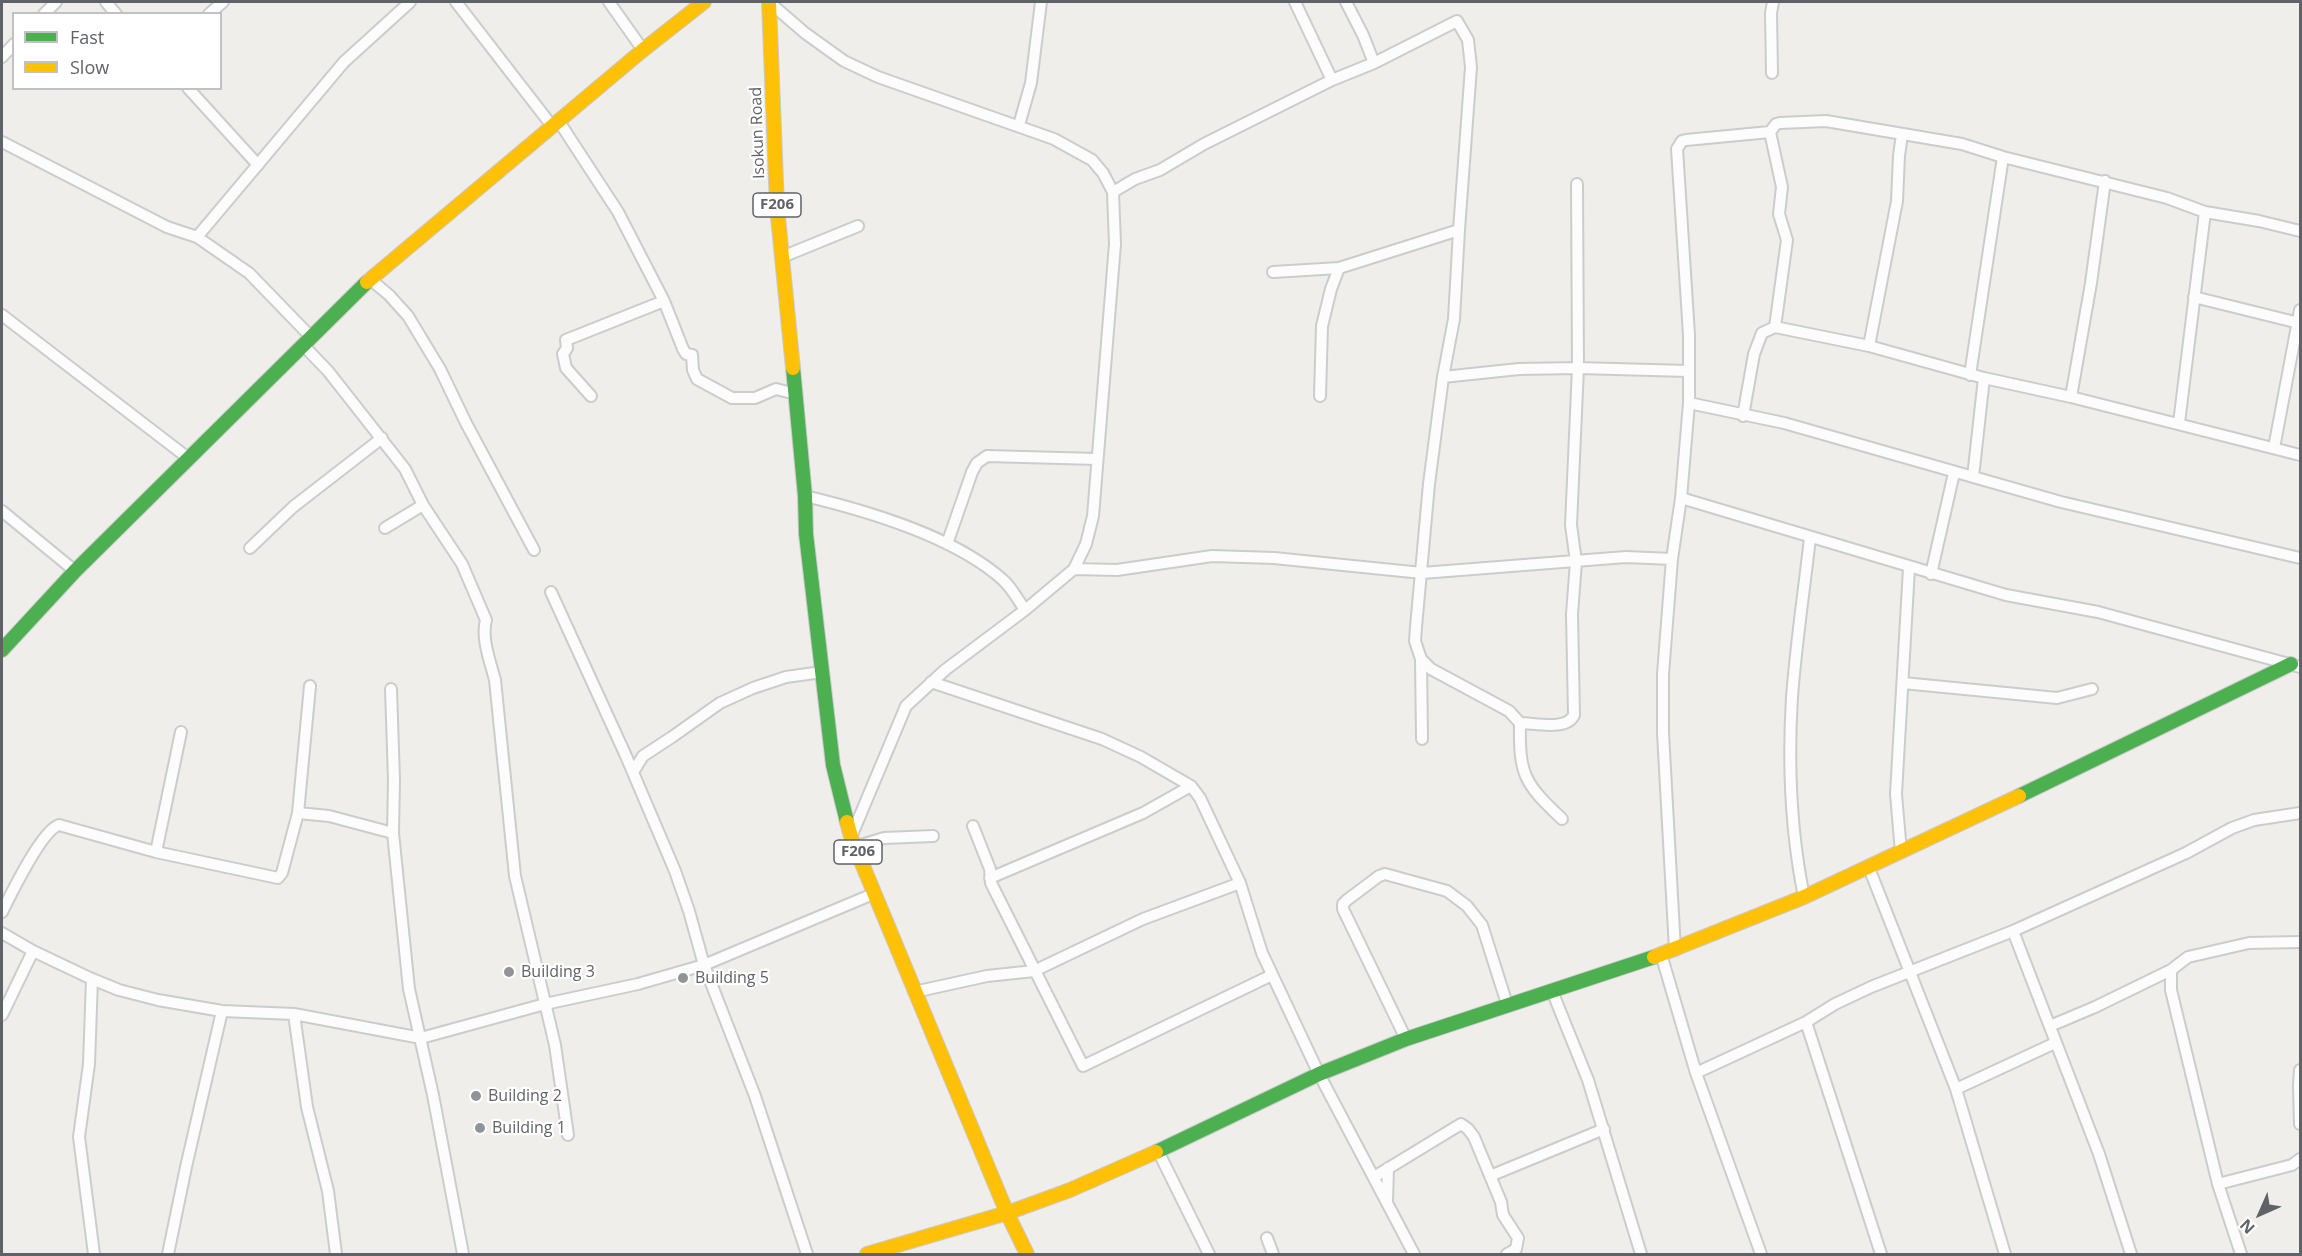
<!DOCTYPE html>
<style>
body{margin:0}
#map{position:relative;width:2302px;height:1256px;overflow:hidden;background:#efeeea;font-family:"Open Sans",sans-serif}
canvas{display:block}
.frame{position:absolute;inset:0;border:3px solid #5f6368;pointer-events:none}
.legend{position:absolute;left:12px;top:12px;width:210px;height:78px;box-sizing:border-box;background:#fff;border:2px solid #bfc1c3;margin:0;padding:8px 10px;list-style:none;font-size:18px;color:#5f6368}
.legend li{display:flex;align-items:center;gap:12px;height:30px}
.legend b{width:30px;border:2px solid #bfc1c3}
.north{position:absolute;left:2230px;top:1184px;width:60px;height:60px;-webkit-text-stroke:4px #fff;paint-order:stroke;rotate:225deg;font-size:16px;font-weight:700;line-height:24px;text-align:center;color:#5f6368}
.north::after{content:'';display:block;margin:auto;width:21px;height:27px;background:#5f6368;clip-path:polygon(50% 0,100% 100%,50% 72%,0 100%)}
</style>
<div id="map">
<canvas width="2302" height="1256"></canvas>
<div class="frame"></div>
<ul class="legend">
<li><b style="height:8px;background:#4caf50"></b>Fast</li>
<li><b style="height:8px;background:#ffc107"></b>Slow</li>
</ul>
<div class="north">N</div>
</div>
<script>
const c = document.querySelector('canvas').getContext('2d');
c.lineJoin = 'round';
function strokePath(path, color, width, dash) {
  c.strokeStyle = color;
  c.lineWidth = width;
  c.lineCap = dash ? 'butt' : 'round';
  c.setLineDash(dash || []);
  c.stroke(path);
}
function write(font, color, halo, rows, align = 'center') {
  c.font = font + ' "Open Sans",sans-serif';
  c.lineWidth = 4.5;
  c.setLineDash([]);
  c.textBaseline = 'middle';
  c.strokeStyle = halo;
  c.fillStyle = color;
  for (const [text, x, y, turn = 0] of rows) {
    c.save();
    c.translate(x, y);
    c.rotate((+turn || 0) * Math.PI / 180);
    c.textAlign = isNaN(turn) ? turn : align;
    if (halo) c.strokeText(text, 0, 0);
    c.fillText(text, 0, 0);
    c.restore();
  }
}
const street = new Path2D(`
 M106,2L116,14
 M456,2L552,126
 M609,2L643,50
 M769,2L805,33L844,61L878,77L1054,139L1092,160L1103,173L1113,192L1115,244L1093,516L1086,544L1074,569L1025,610L945,670L906,706L851,837
 M1295,2L1332,80
 M1346,2L1363,35L1374,63
 M44,14L56,2
 M209,14L223,2
 M2,57L14,44
 M1772,73L1771,13L1773,2
 M188,88L258,165
 M558,120L618,212L664,301L683,349L686,354L692,355L693,370L697,379L732,398H755L776,389L788,392L795,391
 M1019,125L1031,83L1041,2
 M2,142L167,227L197,237L249,273L311,337
 M1113,192L1135,179L1160,170L1204,144L1332,80L1374,63L1457,21L1468,40L1471,67L1459,230L1454,319L1443,377L1429,484L1416,627L1415,641L1421,659L1422,739
 M197,237L344,62L410,2
 M782,257L858,226
 M1273,272L1339,268L1459,230
 M370,279L389,295L408,316L440,369L466,423L534,550
 M2194,297L2299,323
 M2,315L188,458
 M1775,327L1787,240L1779,214L1782,187L1770,132L1776,124L1780,123L1826,121L1962,144L2003,157L2167,198L2205,212L2259,221L2300,231
 M303,345L328,371L405,469L423,505L462,564L486,620C481,638 490,661 495,680L515,876L555,1045L568,1135
 M1869,346L1897,201L1899,156L1902,134
 M1970,375L2003,157
 M1443,377L1519,369L1578,368L1688,371
 M591,396L566,368L563,354L567,348L566,340L664,301
 M1320,396L1322,326L1331,289L1339,268
 M2071,397L2091,283L2105,181
 M1689,403L1784,423L2061,502L2300,558
 M1743,416L1754,354L1762,333L1775,327L1869,346L1984,378L2071,397L2300,455
 M2179,423L2205,212
 M2274,448L2300,310
 M1973,477L1984,378
 M805,496C868,511 954,536 1003,580C1012,588 1018,600 1025,610
 M1681,498L2006,595L2098,612L2300,667
 M2,511L75,571
 M385,528L423,505
 M947,544L972,472L977,463L987,456L1097,459
 M250,548L293,507L382,438
 M1074,569L1117,570L1212,556L1274,558L1422,573L1626,557L1672,559
 M1931,574L1954,473
 M551,592L626,756L675,871L689,911L704,965L755,1096L807,1254
 M1421,659L1431,669L1509,711L1520,723C1519,775 1524,783 1562,819
 M931,682L1102,739L1141,757L1191,786L1200,798L1240,883L1262,953L1319,1074L1414,1254
 M1903,683L2057,698L2092,689
 M391,689L394,780L393,833L409,989L433,1095L463,1254
 M1520,723C1535,723 1567,731 1574,715L1572,614L1576,562L1571,525L1578,368L1577,184
 M633,772L643,756L672,737L720,703L753,688L786,677L822,672
 M298,813L329,816L393,833
 M973,826L990,869L991,883L1083,1066L1272,975
 M855,847L884,838L933,836
 M156,852L181,732
 M1901,852L1896,794L1909,568
 M1869,868L1956,1089L2005,1254
 M990,878L1143,813L1191,786
 M1804,897C1791,833 1788,762 1792,697C1796,644 1804,591 1810,538
 M2,912C11,894 42,830 59,825L156,852L278,878L282,873L298,813L310,686
 M2013,931L2099,1154L2131,1254
 M2,933L33,951L92,979L119,990L158,1000L222,1011L294,1014L421,1038L545,1004L638,984L704,965L873,894
 M1675,950L1663,733V674L1672,559L1681,498L1689,403V335L1677,149L1682,141L1686,140L1770,132
 M1661,954L1696,1073L1761,1254
 M2171,970V990L2218,1184L2241,1254
 M92,979L89,1064L79,1137L94,1254
 M1552,991L1588,1080L1641,1254
 M914,992L987,976L1034,971L1143,919L1240,883
 M294,1014L307,1107L328,1191L336,1254
 M2,1015L33,951
 M1806,1022L1881,1254
 M2050,1026L2095,1007L2171,970L2188,957L2249,943L2300,942
 M1406,1039L1343,909V904L1347,900L1379,876L1385,874L1447,891L1467,906L1482,925L1507,1004
 M2300,1070L2299,1085L2300,1124
 M1696,1073L1806,1022L1835,1004L1871,987L2013,931L2186,853L2232,828L2254,820L2300,813
 M1956,1089L2055,1043
 M1158,1151L1209,1254
 M1490,1176L1604,1129
 M1374,1177L1461,1124L1468,1129L1474,1137L1501,1202L1503,1215L1518,1238L1516,1249L1507,1254
 M2218,1184L2292,1165L2300,1159
 M1387,1200L1388,1168
 M1267,1238L1273,1254
 M168,1254L186,1167L222,1011`);
const fast = new Path2D(`
 M793,368L805,496L806,534L833,765L847,822
 M2,650L75,571L367,282
 M2019,796L2291,664
 M1156,1152L1319,1074L1406,1039L1654,957`);
const slow = new Path2D(`
 M769,2L777,207L793,368
 M367,282L643,50L704,2
 M847,822L851,837L1007,1213L1027,1254
 M1654,957L1804,897L2019,796
 M867,1254L1007,1213L1070,1190L1156,1152`);
const markers = [
 [509,972,6,"#919496"],
 [683,978,6,"#919496"],
 [476,1096,6,"#919496"],
 [480,1128,6,"#919496"]
];
const shields = [
 [777,205,48],
 [858,852,48]
];
const shieldNames = [
 ["F206",777,205],
 ["F206",858,852]
];
const streetNames = [
 ["Isokun Road",758,133,-92]
];
const poiNames = [
 ["Building 3",521,972],
 ["Building 5",695,978],
 ["Building 2",488,1096],
 ["Building 1",492,1128]
];
strokePath(street, '#cbcccc', 14);
strokePath(fast, '#cacacb', 16);
strokePath(slow, '#cacacb', 16);
strokePath(street, '#fdfcfc', 10);
strokePath(fast, '#4caf50', 14);
strokePath(slow, '#ffc107', 14);
for (const [x, y, r, color] of markers) {
  const dot = new Path2D();
  dot.arc(x, y, r, 0, 2 * Math.PI);
  c.fillStyle = color;
  c.fill(dot);
  strokePath(dot, '#fff', 2);
}
for (const [x, y, w] of shields) {
  const box = new Path2D();
  box.roundRect(x - w / 2, y - 12, w, 24, 4.5);
  c.fillStyle = '#fff';
  c.fill(box);
  strokePath(box, '#5f6368', 1.5);
}
write('bold 15px', '#5f6368', null, shieldNames);
write('16px', '#5f6368', '#fff', streetNames);
write('16px', '#5f6368', '#fff', poiNames, 'left');
</script>
